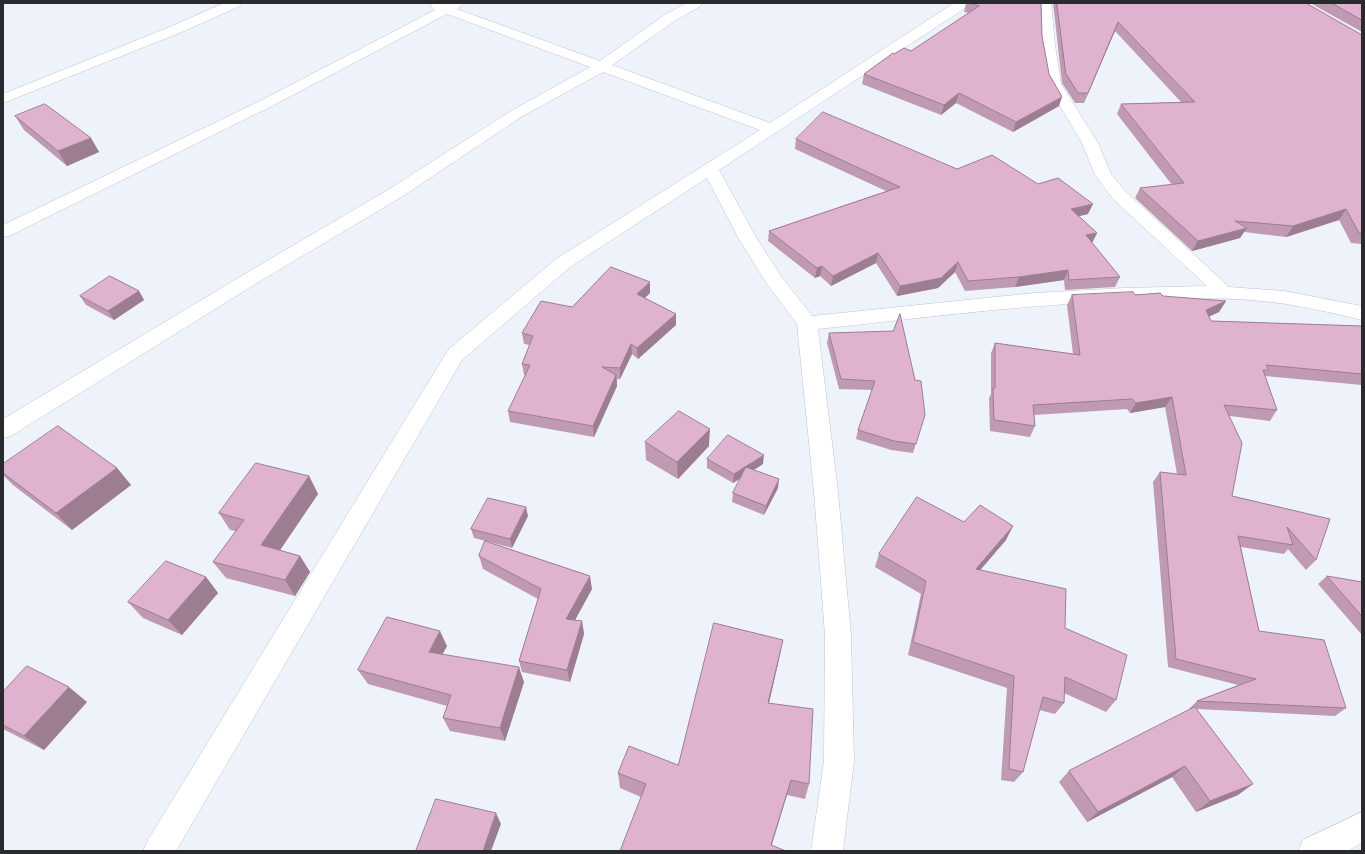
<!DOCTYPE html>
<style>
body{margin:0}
#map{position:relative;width:1365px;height:854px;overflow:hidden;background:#eef3fb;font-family:"Asap Condensed",sans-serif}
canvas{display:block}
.frame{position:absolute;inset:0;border:4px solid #282a2d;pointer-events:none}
</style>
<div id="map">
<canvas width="1365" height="854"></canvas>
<div class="frame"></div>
</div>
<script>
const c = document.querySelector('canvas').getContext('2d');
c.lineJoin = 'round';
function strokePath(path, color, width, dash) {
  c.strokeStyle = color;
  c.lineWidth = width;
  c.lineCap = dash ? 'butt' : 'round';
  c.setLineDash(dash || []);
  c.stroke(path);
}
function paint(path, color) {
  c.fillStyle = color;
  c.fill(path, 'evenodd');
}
const minor = new Path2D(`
 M224,3H241L240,6L182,32L3,103V94L172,26Z
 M432,3C443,2 453,3 464,3L457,9L600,61L666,14L687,3H702L701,6L676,20L612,65L770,123L954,3H969L968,6L719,170L757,239L781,276L812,316L1034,293L1125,288L1207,286L1113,199L1095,175L1082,143L1047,84L1041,45L1039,3H1051L1055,45L1061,84L1098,143L1111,174L1125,191L1229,287L1284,291L1362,306V320C1329,312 1295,304 1261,301C1226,297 1190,299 1155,300C1042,302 930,317 818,329L838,492L851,635L854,761L843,851H811L824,761L825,635L814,492L797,324L767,284L739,239L707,178L570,267L462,360L176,851H143L148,840L448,350L556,259L760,130L603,72L521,117L403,196L257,283L11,436L3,438V419L243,275L391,188L511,111L590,67L447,14L270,107L9,236L3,237V225L260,101L435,10L431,6Z
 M1362,812V843L1347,851H1298L1303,840Z`);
const wall = new Path2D(`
 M966,3H1041L1042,36L1049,74L1059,106L1013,132L956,103L941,115L862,84L864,74L894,54L911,51L969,13L964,12Z
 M1053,3H1306L1362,35V244L1351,243L1339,220L1286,237L1244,232L1240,238L1192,251L1135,198L1140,188L1172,185L1117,114L1121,104L1181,102L1115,31L1084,103H1075L1062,83Z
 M1310,3H1362V32Z
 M15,116L91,138L99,152L67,166L24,130Z
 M796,139L1038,184L1088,214L1079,216L1097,233L1092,243L1120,277L1115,287L1065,290L1064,280L1015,287L965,291L955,272L938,288L897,296L876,263L831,286L820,276L815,278L768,241L769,231L886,191L795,149Z
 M139,291L144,300L114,320L86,305L80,296Z
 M650,293L645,298L676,314V325L638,359L632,354L620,379H617V386L594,437L510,422L508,411L526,375H524L522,364L530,345L524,344L522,333L572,307Z
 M1072,295H1135L1226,301L1219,312L1209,316L1211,321L1362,326V385L1265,376L1277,410L1270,421L1230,416L1232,496L1330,519L1316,560L1306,570L1288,549L1284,554L1241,547L1259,631L1346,708L1335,716L1197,709L1238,795L1196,812L1172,777L1087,822L1059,782L1069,771L1192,709H1189L1197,701L1238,685L1168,667L1153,482L1160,472L1177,474L1165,407L1130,413L1127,409L1034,415L1035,426L1030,437L990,431L989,398L991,394V353L995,343L1073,354L1067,305Z
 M829,333L915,380L925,415L913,453L891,450L856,439L858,430L872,390L839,389L827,343Z
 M645,442L709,446L678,479L646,460Z
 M707,459L763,464L754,470L778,488L764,515L732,502L733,493L741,478L733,483L707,468Z
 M3,464L117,468L131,485L72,530L13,485L3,475Z
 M309,476L318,494L280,550L300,556L310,572L295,596L226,578L213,562L236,531L230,530L219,513Z
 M528,516L512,548L474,538L471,529Z
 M964,522L1006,540L980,570L1065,628L1116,700L1106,712L1064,693V703L1055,714L1039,710L1023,772L1014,782L1001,780L1007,688L908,655L921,594L875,567L879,554Z
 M479,556L592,589L575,620L582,621L584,634L570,682L522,672L519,661L538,599L483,569Z
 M1327,576L1362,582V635L1318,584Z
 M206,577L218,593L182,635L143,618L128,602Z
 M447,646L442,654L524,682L505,741L450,731L443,718L447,706L368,684L358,670Z
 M779,659L769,703L809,784L805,799L787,795L641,797L620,788L618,773L678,765Z
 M87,702L44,750L3,729V725Z`);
const shadedWall = new Path2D(`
 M1118,22L1115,31L1084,103L1088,93Z
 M959,93L956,103L941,115L944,105Z
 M1062,97L1059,106L1013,132L1016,122Z
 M91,138L99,152L67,166L58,151Z
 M1093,204L1088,214L1067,219L1071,209Z
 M1346,209L1339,220L1286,237L1293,226Z
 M1247,228L1240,238L1192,251L1198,241Z
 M1097,233L1092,243L1082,245L1086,235Z
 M878,253L876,263L831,286L833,276Z
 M958,262L955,272L938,288L897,296L900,286Z
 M822,266L820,276L815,278L817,268Z
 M1068,270L1064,280L1015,287L1019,277Z
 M650,282V293L637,305V294Z
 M139,291L144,300L114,320L108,311Z
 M1226,301L1219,312L1200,321L1206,310Z
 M676,314V325L638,359L637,348Z
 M631,344L632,354L620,379V368Z
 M616,375L617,386L594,437L593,426Z
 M1172,397L1165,407L1130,413L1136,403Z
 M710,429L709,446L678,479L677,462Z
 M764,455L763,464L733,483L734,474Z
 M117,468L131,485L72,530L56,513Z
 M309,476L318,494L272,562L261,545Z
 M779,479L778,488L764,515L766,506Z
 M526,507L528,516L512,548L510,539Z
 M1013,526L1006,540L970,582L976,569Z
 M300,556L310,572L295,596L285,580Z
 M590,576L592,589L569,631L566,619Z
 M206,577L218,593L182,635L168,620Z
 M582,621L584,634L570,682L567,670Z
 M440,631L447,646L436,667L429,652Z
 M783,640L779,659L765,720L768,703Z
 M519,667L524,682L505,741L500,728Z
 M69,687L87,702L44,750L24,736Z
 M1185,766L1172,777L1087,822L1098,812Z
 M791,780L787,795L770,851L771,845Z
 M1253,784L1238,795L1196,812L1210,801Z
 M496,813L501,824L491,851H483Z`);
const building = new Path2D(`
 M969,3H1041L1042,36L1049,74L1062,97L1016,122L959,93L944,105L864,74L893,53L894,54L904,48L911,51L979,6Z
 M1057,3H1306L1362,35V233H1359L1346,209L1293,226L1235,221L1247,228L1198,241L1140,188L1184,183L1121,104L1195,102L1118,22L1088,93H1078L1066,74Z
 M1332,3H1362V20Z
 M45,104L91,138L58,151L15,116Z
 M823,112L957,169L992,155L1038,184L1058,178L1093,204L1071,209L1097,233L1086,235L1120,277L1069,280L1068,270L1019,277L968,281L958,262L941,278L900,286L878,253L833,276L822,266L817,268L769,231L900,187L796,139Z
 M611,267L650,282L637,294L676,314L637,348L631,344L620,368L602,367L616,375L593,426L508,411L530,365L522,364L533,336L522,333L541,301L572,307Z
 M110,276L139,291L108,311L80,296Z
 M1133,292L1135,295L1160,293L1163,296L1226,301L1206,310L1211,321L1362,326V374L1266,365L1269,370H1263L1277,410L1224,405L1242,443L1232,496L1330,519L1316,560L1287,527L1293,545L1238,536L1259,631L1324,640L1346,708L1197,701L1256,679L1176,659L1160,472L1186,475L1172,397L1136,403L1132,399L1033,405L1035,426L994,420L993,388H995V343L1080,355L1072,295Z
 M900,314L915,380L921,381L925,415L916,444L894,441L858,430L875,381L841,379L829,333L893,331Z
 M679,411L710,429L677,462L645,442Z
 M58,426L117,468L56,513L3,473V464Z
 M728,435L764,455L734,474L707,459Z
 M256,463L309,476L261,545L300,556L285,580L213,562L244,520L219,513Z
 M746,467L779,479L766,506L733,493Z
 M917,497L964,522L980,505L1013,526L976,569L1066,589L1065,628L1127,655L1116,700L1065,677L1064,703L1043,697L1023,772L1009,769L1014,676L913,642L926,581L879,554Z
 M488,498L526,507L510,539L471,529Z
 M485,541L590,576L566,619L582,621L567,670L519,661L541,589L479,556Z
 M166,561L206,577L168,620L128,602Z
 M1327,576L1362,582V616Z
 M387,617L440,631L429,652L519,667L500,728L443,718L451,695L358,670Z
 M714,623L783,640L768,703L813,709L809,784L791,780L771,845L786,851H620L646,784L618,773L629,746L678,765Z
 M27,666L69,687L24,736L3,725V692Z
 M1195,707L1253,784L1210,801L1185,766L1098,812L1069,771Z
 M436,799L496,813L483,851H416Z`);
strokePath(minor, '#bec3cb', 1);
paint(minor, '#fff');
paint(wall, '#c09ab2');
paint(shadedWall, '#9c7d91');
paint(building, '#dfb3cf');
strokePath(building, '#9c7d91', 1);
</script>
